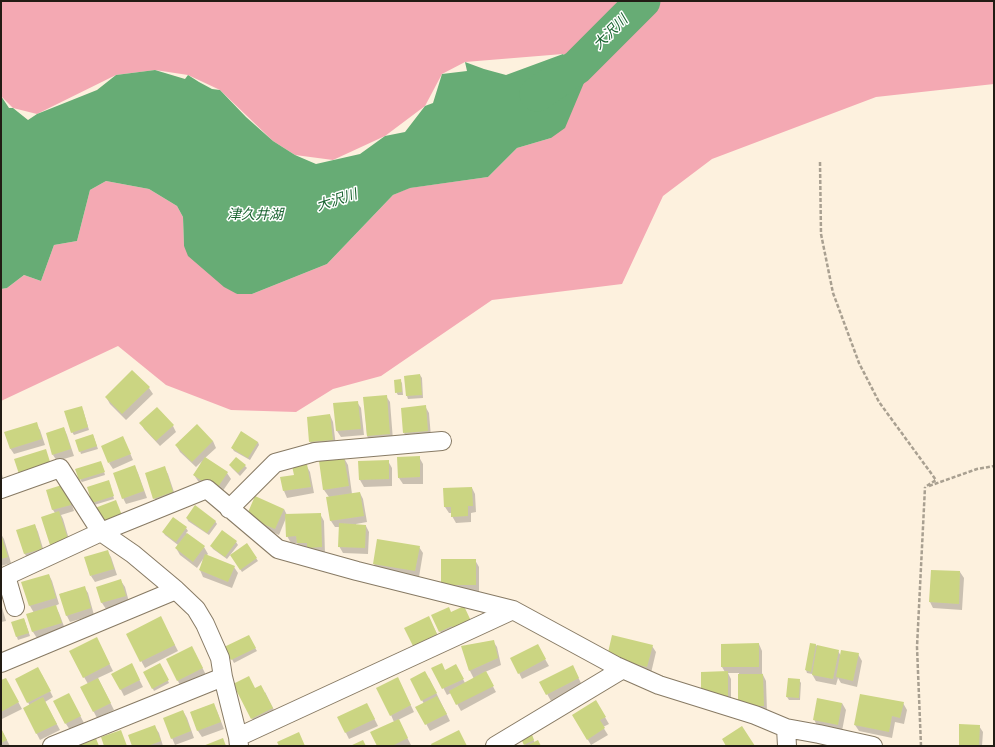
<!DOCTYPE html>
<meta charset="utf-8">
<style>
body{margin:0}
#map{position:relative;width:995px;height:747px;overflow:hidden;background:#fdf1de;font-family:Roboto,sans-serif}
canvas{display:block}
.frame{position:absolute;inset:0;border:2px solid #221c14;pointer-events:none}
</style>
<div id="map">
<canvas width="995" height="747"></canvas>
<div class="frame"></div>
</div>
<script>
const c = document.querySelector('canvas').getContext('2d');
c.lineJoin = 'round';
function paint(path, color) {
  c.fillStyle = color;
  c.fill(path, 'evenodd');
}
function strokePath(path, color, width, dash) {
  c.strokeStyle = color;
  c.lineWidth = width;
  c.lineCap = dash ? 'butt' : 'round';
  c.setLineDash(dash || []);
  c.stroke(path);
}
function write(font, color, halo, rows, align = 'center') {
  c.font = font + ' Roboto,"Noto Sans JP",sans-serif';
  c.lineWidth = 3;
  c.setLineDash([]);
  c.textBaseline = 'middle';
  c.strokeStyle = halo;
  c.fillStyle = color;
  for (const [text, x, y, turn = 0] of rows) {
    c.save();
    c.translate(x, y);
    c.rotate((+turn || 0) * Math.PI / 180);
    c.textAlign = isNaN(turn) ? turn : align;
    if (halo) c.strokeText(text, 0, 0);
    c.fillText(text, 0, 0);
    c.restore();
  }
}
const green = new Path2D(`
 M1,1H338L340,2L341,1H994V84L876,97L712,159L663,196L622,284L492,300L381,376L333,389L296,412L231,410L166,385L118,346L1,401V289L7,288L24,275L41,281L54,245L77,241L90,190L106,181L149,189L177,206L183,217L184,246L237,294H252L327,264L393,195L409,188L488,177L517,148L551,138L577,67L563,54L465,62L442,74L425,106L385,136L333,160L295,155L273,141L220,90L188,75L155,70L116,75L37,114L13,108L1,96Z`);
const water = new Path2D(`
 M563,54L586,78L565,128L551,138L517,148L488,177L410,188L393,195L327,264L252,294H237L224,287L188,256L184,246L183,217L177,206L149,189L106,181L90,190L77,241L54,245L41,281L24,275L7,288L1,289V96L9,108H13L28,120L37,114L97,90L116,75L155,70L185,79L188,75L199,82L212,89L220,90L246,117L273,141L295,155L316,164L360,154L385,136L405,132L425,106L433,103L442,74L467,71L465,62L484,69L506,75Z`);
const shadow = new Path2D(`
 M132,371L149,388L153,394L126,420L110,404L106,397Z
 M420,375L422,378L423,398L408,399L407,396L405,376Z
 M400,380L402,383L403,395H398L396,392Z
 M386,396L390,402L393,440L371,442L367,436L364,398Z
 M357,402L361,408L364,435L341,437L337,431Z
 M425,406L429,413L431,437L408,439L404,433Z
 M83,410L89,430L74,435L72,432Z
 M330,415L333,422L336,446L314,448L310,442Z
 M141,423L173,426L176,432L160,446L144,429Z
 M36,424L40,430L45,445L14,454L10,448Z
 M64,428L67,435L74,456L57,461L53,455Z
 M93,435L98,449L81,454L80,451Z
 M213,441L216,448L205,458L227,473L231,479L220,495L198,481L194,475L202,461L196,467L180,452L176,445Z
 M258,442L259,445L250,460L234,451L232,448Z
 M126,444L133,460L113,469L109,463Z
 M419,457L423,464V484H403L399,478Z
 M344,458L348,465L352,494L360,493L363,499L367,522L356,524V525L366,526L369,532L368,554L343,553L339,546L340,527H335L331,521L327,498L329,497L324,490L320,462Z
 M388,461L392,468V486L364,487L360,480L359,462Z
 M102,465L105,475L82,482L80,480Z
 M230,465L245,466L247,468L240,476L232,468Z
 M306,465L310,472L314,493L287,498L284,491L281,478L295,476Z
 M135,467L138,473L147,498L126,504L123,498Z
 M164,467L168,474L176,498L158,504L154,498Z
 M1,471L6,489L1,490Z
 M110,484L114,499L94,505L92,502Z
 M472,488L475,494L476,512L471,513V522L456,523L452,516V513H449L445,507L444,489Z
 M47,491L68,492L74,511L61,515L63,519L71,546L54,551L50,544L55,513L53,510Z
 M284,509L287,515L320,514L324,521L325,554L301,549L297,543H291L287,536L286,518L279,535L251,523Z
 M187,518L215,521L217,524L209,535L188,521Z
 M35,525L38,532L45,555L28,560L25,554L17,531Z
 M186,528L188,531L186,533L204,547L208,554L206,556L234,567L238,573L232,588L203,577L200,570L203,559L197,568L180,555L176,548L178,545L165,535L163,532Z
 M1,534L4,539L11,563L1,566Z
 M236,542L238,545L227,559L213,549L211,546Z
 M247,545L258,561L242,572L231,555Z
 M419,547L423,553L419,577L378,570L374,564Z
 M107,551L111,557L117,575L95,582L91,576Z
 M475,560L479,567V591H445L442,585Z
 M960,572L964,578L962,610L933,608L930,602Z
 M49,575L52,581L59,604L55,606L59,613L65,629L37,638L33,632L28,615L34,613L30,606L23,583Z
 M121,581L125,587L129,602L106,609L102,603L97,588Z
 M84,587L88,593L94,615L70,622L67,616L60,594Z
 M1,604L6,621L1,622Z
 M448,608L456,632L443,638L440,631Z
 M24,619L30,636L18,640L12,623Z
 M164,624L178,651L145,668L127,635Z
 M432,624L440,640L417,651L413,645Z
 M248,636L257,651L234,663L226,648Z
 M493,641L497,647L501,665L485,672L496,692L461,711L451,693L447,695L433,668L445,671L456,666L465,683L474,679L470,671L463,647Z
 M759,644L762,651V673L766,681L767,712L739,706V673H728L731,679V703L702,673L725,672L722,667Z
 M811,644L816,645L817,646L838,651L841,656L858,654L862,661L857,687L841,683L838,678L836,685L816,681L812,674L807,673L806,670Z
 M100,645L113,671L98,678L114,710L97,718L81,687L88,684L84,677Z
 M537,645L549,666L522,679L519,673Z
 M652,646L656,652L651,673L612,663Z
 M195,653L206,675L181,687L167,659Z
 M160,664L169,683L154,691L145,672Z
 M135,671L143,687L124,696L113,674Z
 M576,673L582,685L551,701L541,683Z
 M42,675L53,697L45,702L60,730L40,740L24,709L30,706L16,680Z
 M429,678L450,721L430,731L417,707L424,704L411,679Z
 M799,680L801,683L800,700H789L787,697Z
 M1,681L9,685L22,709L2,719L1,717Z
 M401,685L414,712L398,720L411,745L409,746H378L394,722L391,715Z
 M265,692L276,714L255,725L252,718Z
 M72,700L84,723L70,730L66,724Z
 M596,702L609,724L603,727L608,735L591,745L573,715Z
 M842,703L846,710L842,731L817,726L814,719Z
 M903,703L907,710L904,724L895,722L892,738L859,731L855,725Z
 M213,704L217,711L224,729L202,737L198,731L191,712Z
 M370,710L378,726L349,739L338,717Z
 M183,711L187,718L194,738L175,745L172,738Z
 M979,726L983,732L982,746H960Z
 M155,727L159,733L163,746H133Z
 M1,729L10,746H1Z
 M530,733L535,743L540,746H526L521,738Z`);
const river = new Path2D(`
 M537,94L577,67L643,1`);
const building = new Path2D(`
 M132,370L150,387L122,414L105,397Z
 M420,374L422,395L406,396L404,376Z
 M401,379L402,392L395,393L394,380Z
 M387,395L390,434L367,436L363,397Z
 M358,401L361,429L336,431L333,403Z
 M426,405L428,431L403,433L401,408Z
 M82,406L88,427L71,433L64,411Z
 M157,407L174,425L156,441L139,423Z
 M330,414L333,440L309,442L307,417Z
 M37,422L42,439L10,449L4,432Z
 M197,424L213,441L192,462L175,445Z
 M64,427L71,449L52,455L46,433Z
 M241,431L258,442L248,458L231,448Z
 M93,434L97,446L79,452L75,440Z
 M123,436L131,454L108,463L101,446Z
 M46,449L51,465L19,474L14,459Z
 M420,456V477L398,478L397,457Z
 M205,457L228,472L216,490L193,475Z
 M236,457L246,465L238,473L229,465Z
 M344,457L349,486L323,490L319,461Z
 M389,460V479L359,480L358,461Z
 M101,461L105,472L79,480L75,469Z
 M307,464L311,487L283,491L280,477L294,475L292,466Z
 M135,465L144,491L122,499L113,473Z
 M165,466L173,492L153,499L145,473Z
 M109,480L114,496L92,503L87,487Z
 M65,484L71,505L52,510L46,490Z
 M472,487L473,506H468V516L451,517V507H444L443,488Z
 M360,492L364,516L330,521L326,497Z
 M255,496L284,509L275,529L246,517Z
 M116,500L123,518L102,526L95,508Z
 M195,505L216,521L207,533L186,518Z
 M59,511L68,539L50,545L41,517Z
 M321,513L322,547L307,548V543H297L296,536L286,537L285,514Z
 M173,517L187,527L176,542L162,532Z
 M339,523L366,525L365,548L338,547Z
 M35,524L42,549L24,554L16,530Z
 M222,530L237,541L225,557L210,546Z
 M187,533L205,546L193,562L175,548Z
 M1,534L8,557L1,559Z
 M377,539L420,546L415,571L373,564Z
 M247,543L257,558L240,570L230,555Z
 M108,550L114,569L90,576L84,557Z
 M205,554L235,566L228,582L199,570Z
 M441,559H476V585H441Z
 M931,570L960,571L959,604L929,602Z
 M49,574L56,598L29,606L21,582Z
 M121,579L126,596L101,603L96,587Z
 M85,586L91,608L66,616L59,594Z
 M56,605L62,623L32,632L26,614Z
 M464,606L471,621L453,630L452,626L439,632L431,615L449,607L451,612Z
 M161,616L175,645L140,662L126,634Z
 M429,616L437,634L413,646L404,628Z
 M24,618L29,633L16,637L11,622Z
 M249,635L256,648L231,660L224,647Z
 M612,635L653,645L647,667L607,657Z
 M97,637L110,664L83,678L69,651Z
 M494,640L498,658L469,671L461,646Z
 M759,643V667H721V644Z
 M810,643L816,644L811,672L805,670Z
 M538,644L546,659L518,674L510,658Z
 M817,645L839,650L833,679L812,675Z
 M192,646L203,668L177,681L166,659Z
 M841,650L859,653L853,681L836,677Z
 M132,663L140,680L120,690L111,674Z
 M160,663L169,680L152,689L143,672Z
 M442,663L445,670L456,664L464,679L442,689L431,668Z
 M573,665L579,678L546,695L539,682Z
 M38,667L51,691L27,703L15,679Z
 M425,671L437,693L421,701L410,679Z
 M486,671L494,686L456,705L449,691Z
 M728,671V697H701V672Z
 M738,674H763L764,706H738Z
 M249,676L255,688L261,685L273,708L251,719L233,684Z
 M398,677L411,705L390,716L376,688Z
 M6,678L19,702L1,712V680Z
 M98,678L111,703L93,712L80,687Z
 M788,678L800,679L799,698L786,697Z
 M69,693L81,716L65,724L53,701Z
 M860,694L904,702L900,718L892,716L889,732L854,725Z
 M437,696L447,714L425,725L415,707Z
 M43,697L57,724L36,734L23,708Z
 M817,698L842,703L838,725L813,720Z
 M596,700L606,717L600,720L605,728L587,740L572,715Z
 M214,703L221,722L197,731L190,712Z
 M367,703L375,719L345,733L337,717Z
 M183,710L191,731L171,739L163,718Z
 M399,719L408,738L392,746H377L370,732Z
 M959,724L980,725L979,746H959Z
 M155,725L161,741L148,746H132L128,735Z
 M742,726L755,746H726L722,739Z
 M1,728L7,740L1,743Z
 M121,730L127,746H104L101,737Z
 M459,730L467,746H432L431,744Z
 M299,732L305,746H279L277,742Z
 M531,732L534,740L524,745L520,737Z
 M95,736L99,746H70Z
 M223,738L226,746H203Z
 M363,740L366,746H350Z
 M538,740L541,746H526Z`);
const path = new Path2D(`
 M820,162L821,234L833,293L859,363L879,402L936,480L925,487
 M929,486L977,469L994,466
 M921,746L917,647L925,487`);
const minor = new Path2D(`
 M1,489L60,468L101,532L133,554L176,590
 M229,509L275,463L315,452L442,441
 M15,607L6,576L101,532L207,489L278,549L357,571L513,610L616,666L659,685L755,715L786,728L819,734L873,746
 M1,663L176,590L196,609L205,624L220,658L223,677L238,737
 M786,728L787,746
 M52,746L223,677
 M239,746L238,737L513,610
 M495,746L623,669`);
const waterNames = [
 ["大沢川",611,33,-45],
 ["大沢川",337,201,-18],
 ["津久井湖",255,215]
];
paint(green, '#f4a9b3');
paint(water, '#67ac75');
paint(shadow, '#0003');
strokePath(river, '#67ac75', 35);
paint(building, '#cbd582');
strokePath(minor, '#877a64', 20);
strokePath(path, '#a9a091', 2.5, [4, 2]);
strokePath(minor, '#fff', 18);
write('italic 14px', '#1a6431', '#fff', waterNames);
</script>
